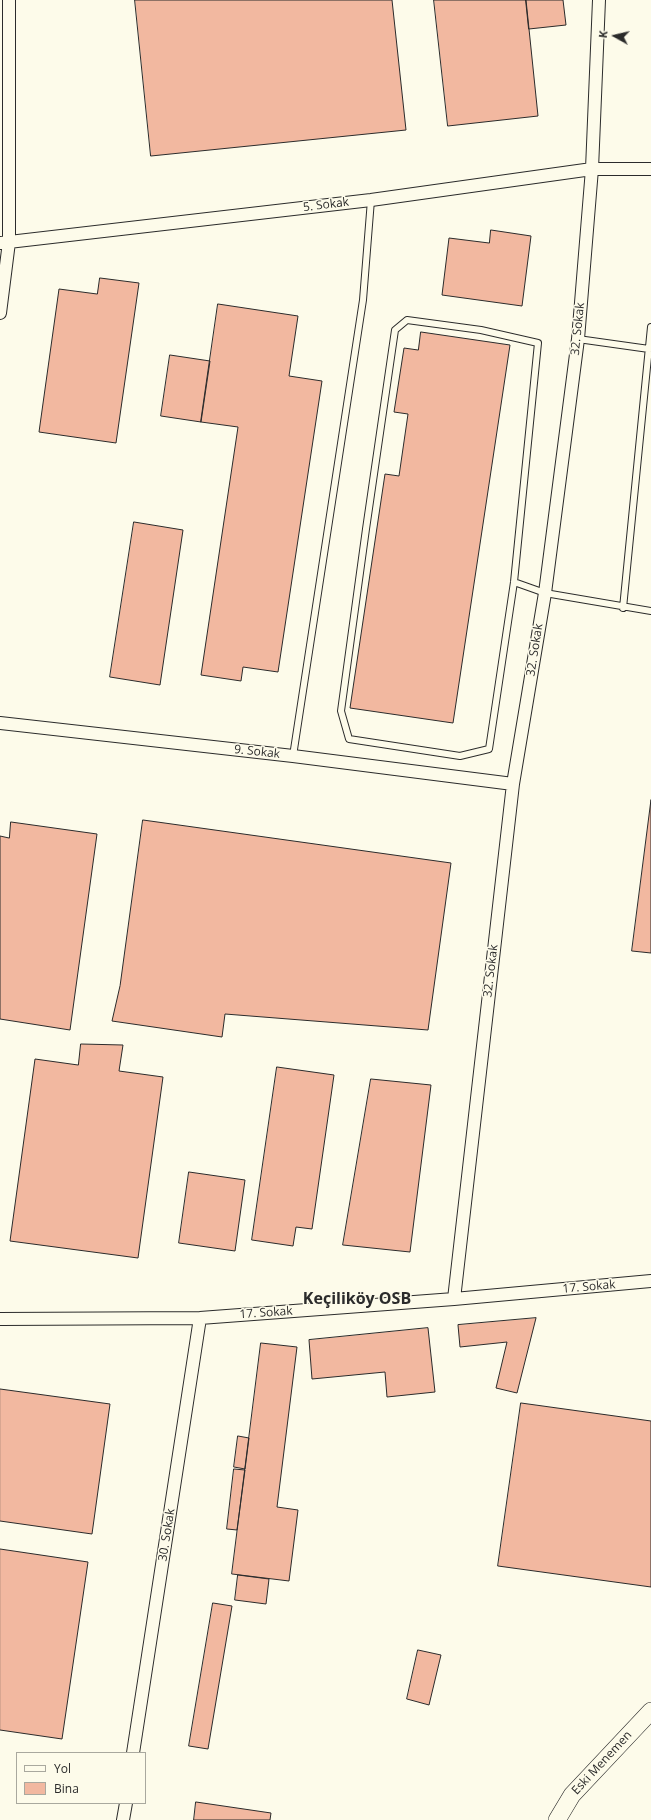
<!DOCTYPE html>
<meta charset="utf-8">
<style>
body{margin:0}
#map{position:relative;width:651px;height:1820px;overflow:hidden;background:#fdfbea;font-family:"Open Sans",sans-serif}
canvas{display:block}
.legend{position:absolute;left:16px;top:1752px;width:130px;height:52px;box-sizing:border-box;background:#fdfbea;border:1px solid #a9a89e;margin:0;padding:5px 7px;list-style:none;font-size:12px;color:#2b2b2b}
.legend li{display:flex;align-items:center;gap:8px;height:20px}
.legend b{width:20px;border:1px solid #a9a89e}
.north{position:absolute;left:595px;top:16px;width:40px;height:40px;-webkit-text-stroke:3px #fdfbea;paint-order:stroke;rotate:278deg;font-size:11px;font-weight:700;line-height:16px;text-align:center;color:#2b2b2b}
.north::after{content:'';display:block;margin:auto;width:14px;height:18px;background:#2b2b2b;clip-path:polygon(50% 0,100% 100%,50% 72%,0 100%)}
</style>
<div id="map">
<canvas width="651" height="1820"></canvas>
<ul class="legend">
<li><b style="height:5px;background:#fdfbea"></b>Yol</li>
<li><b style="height:11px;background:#f2b8a0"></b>Bina</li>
</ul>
<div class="north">K</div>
</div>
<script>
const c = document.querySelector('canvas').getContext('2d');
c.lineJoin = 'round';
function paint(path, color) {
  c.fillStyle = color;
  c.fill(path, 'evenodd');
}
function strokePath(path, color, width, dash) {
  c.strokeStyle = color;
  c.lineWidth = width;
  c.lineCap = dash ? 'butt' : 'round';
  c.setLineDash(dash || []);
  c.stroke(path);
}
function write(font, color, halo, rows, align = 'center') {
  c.font = font + ' "Open Sans",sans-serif';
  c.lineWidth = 3;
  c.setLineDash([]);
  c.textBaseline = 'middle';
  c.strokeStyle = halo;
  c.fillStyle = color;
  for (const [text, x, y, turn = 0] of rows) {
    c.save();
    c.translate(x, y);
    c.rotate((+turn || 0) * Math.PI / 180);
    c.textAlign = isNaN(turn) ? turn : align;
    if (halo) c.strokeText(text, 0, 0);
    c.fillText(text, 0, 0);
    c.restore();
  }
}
const building = new Path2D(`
 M135,0H392L406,130L151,156Z
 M434,0H526L538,116L448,126Z
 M526,0H563L566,25L529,29Z
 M491,230L531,236L522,306L442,295L449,238L489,243Z
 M100,278L139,283L116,443L39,432L59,289L97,294Z
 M218,304L298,316L289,376L322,381L278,672L243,667L241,681L201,675L238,427L201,422Z
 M421,332L510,345L453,723L350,708L385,474L399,476L408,414L394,412L404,348L418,350Z
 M170,355L210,361L201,422L161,416Z
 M134,522L183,530L160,685L110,677Z
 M651,800V953L632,951Z
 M143,820L451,863L428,1030L225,1014L222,1037L112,1021L120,986Z
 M11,822L97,834L70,1030L0,1019V836L9,838Z
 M81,1044L123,1045L119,1071L163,1077L138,1258L10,1241L35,1059L78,1065Z
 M277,1067L334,1075L312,1229L296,1227L293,1246L252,1240Z
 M371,1079L431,1085L410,1252L343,1245Z
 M189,1172L245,1180L235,1251L179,1243Z
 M536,1318L517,1393L496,1388L507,1342L460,1347L458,1325Z
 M428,1328L435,1392L387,1397L385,1372L312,1379L309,1340Z
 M261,1343L297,1347L277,1507L298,1510L289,1581L232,1574Z
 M0,1389L110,1404L92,1534L0,1521Z
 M521,1403L651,1421V1587L498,1566Z
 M238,1436L249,1438L245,1469L234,1467Z
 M234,1469L245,1470L237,1530L227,1529Z
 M0,1549L88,1562L62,1739L0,1730Z
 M238,1575L269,1579L266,1604L235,1600Z
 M213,1603L232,1606L208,1749L189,1746Z
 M418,1650L441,1655L429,1705L407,1699Z
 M196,1802L271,1813L270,1820H194Z`);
const lane = new Path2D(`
 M407,320L481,330L538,343L514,582L489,749L460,756L349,739L341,711L366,529L395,330Z
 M578,339L649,349
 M514,582L545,593L651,611
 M623,608L651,327
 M293,756L363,300L371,200`);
const street = new Path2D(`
 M0,243L371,200L592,169H651
 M0,313L9,242V0
 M0,723L293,756L513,784
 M454,1299L513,784L545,593L578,339L592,169L599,0
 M0,1319L200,1318L454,1299L651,1281
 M133,1753L200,1318
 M123,1820L126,1803`);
const secondary = new Path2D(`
 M557,1820L572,1795L651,1711`);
const streetNames = [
 ["5. Sokak",326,205,-7],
 ["32. Sokak",578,329,-84],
 ["32. Sokak",535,650,-81],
 ["9. Sokak",257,752,6],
 ["32. Sokak",491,971,-83],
 ["17. Sokak",589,1287,-5],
 ["17. Sokak",266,1313,-4],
 ["30. Sokak",167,1535,-81],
 ["Eski Menemen",602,1763,-47]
];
const districtNames = [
 ["Keçiliköy OSB",357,1299]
];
paint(building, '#f2b8a0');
strokePath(building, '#2b2b2b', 1);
strokePath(lane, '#2b2b2b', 8);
strokePath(street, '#2b2b2b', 14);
strokePath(secondary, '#2b2b2b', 18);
strokePath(lane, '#fdfbea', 6);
strokePath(street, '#fdfbea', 12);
strokePath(secondary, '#fdfbea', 17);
write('12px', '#2b2b2b', '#fdfbea', streetNames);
write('bold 16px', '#2b2b2b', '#fdfbea', districtNames);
</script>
